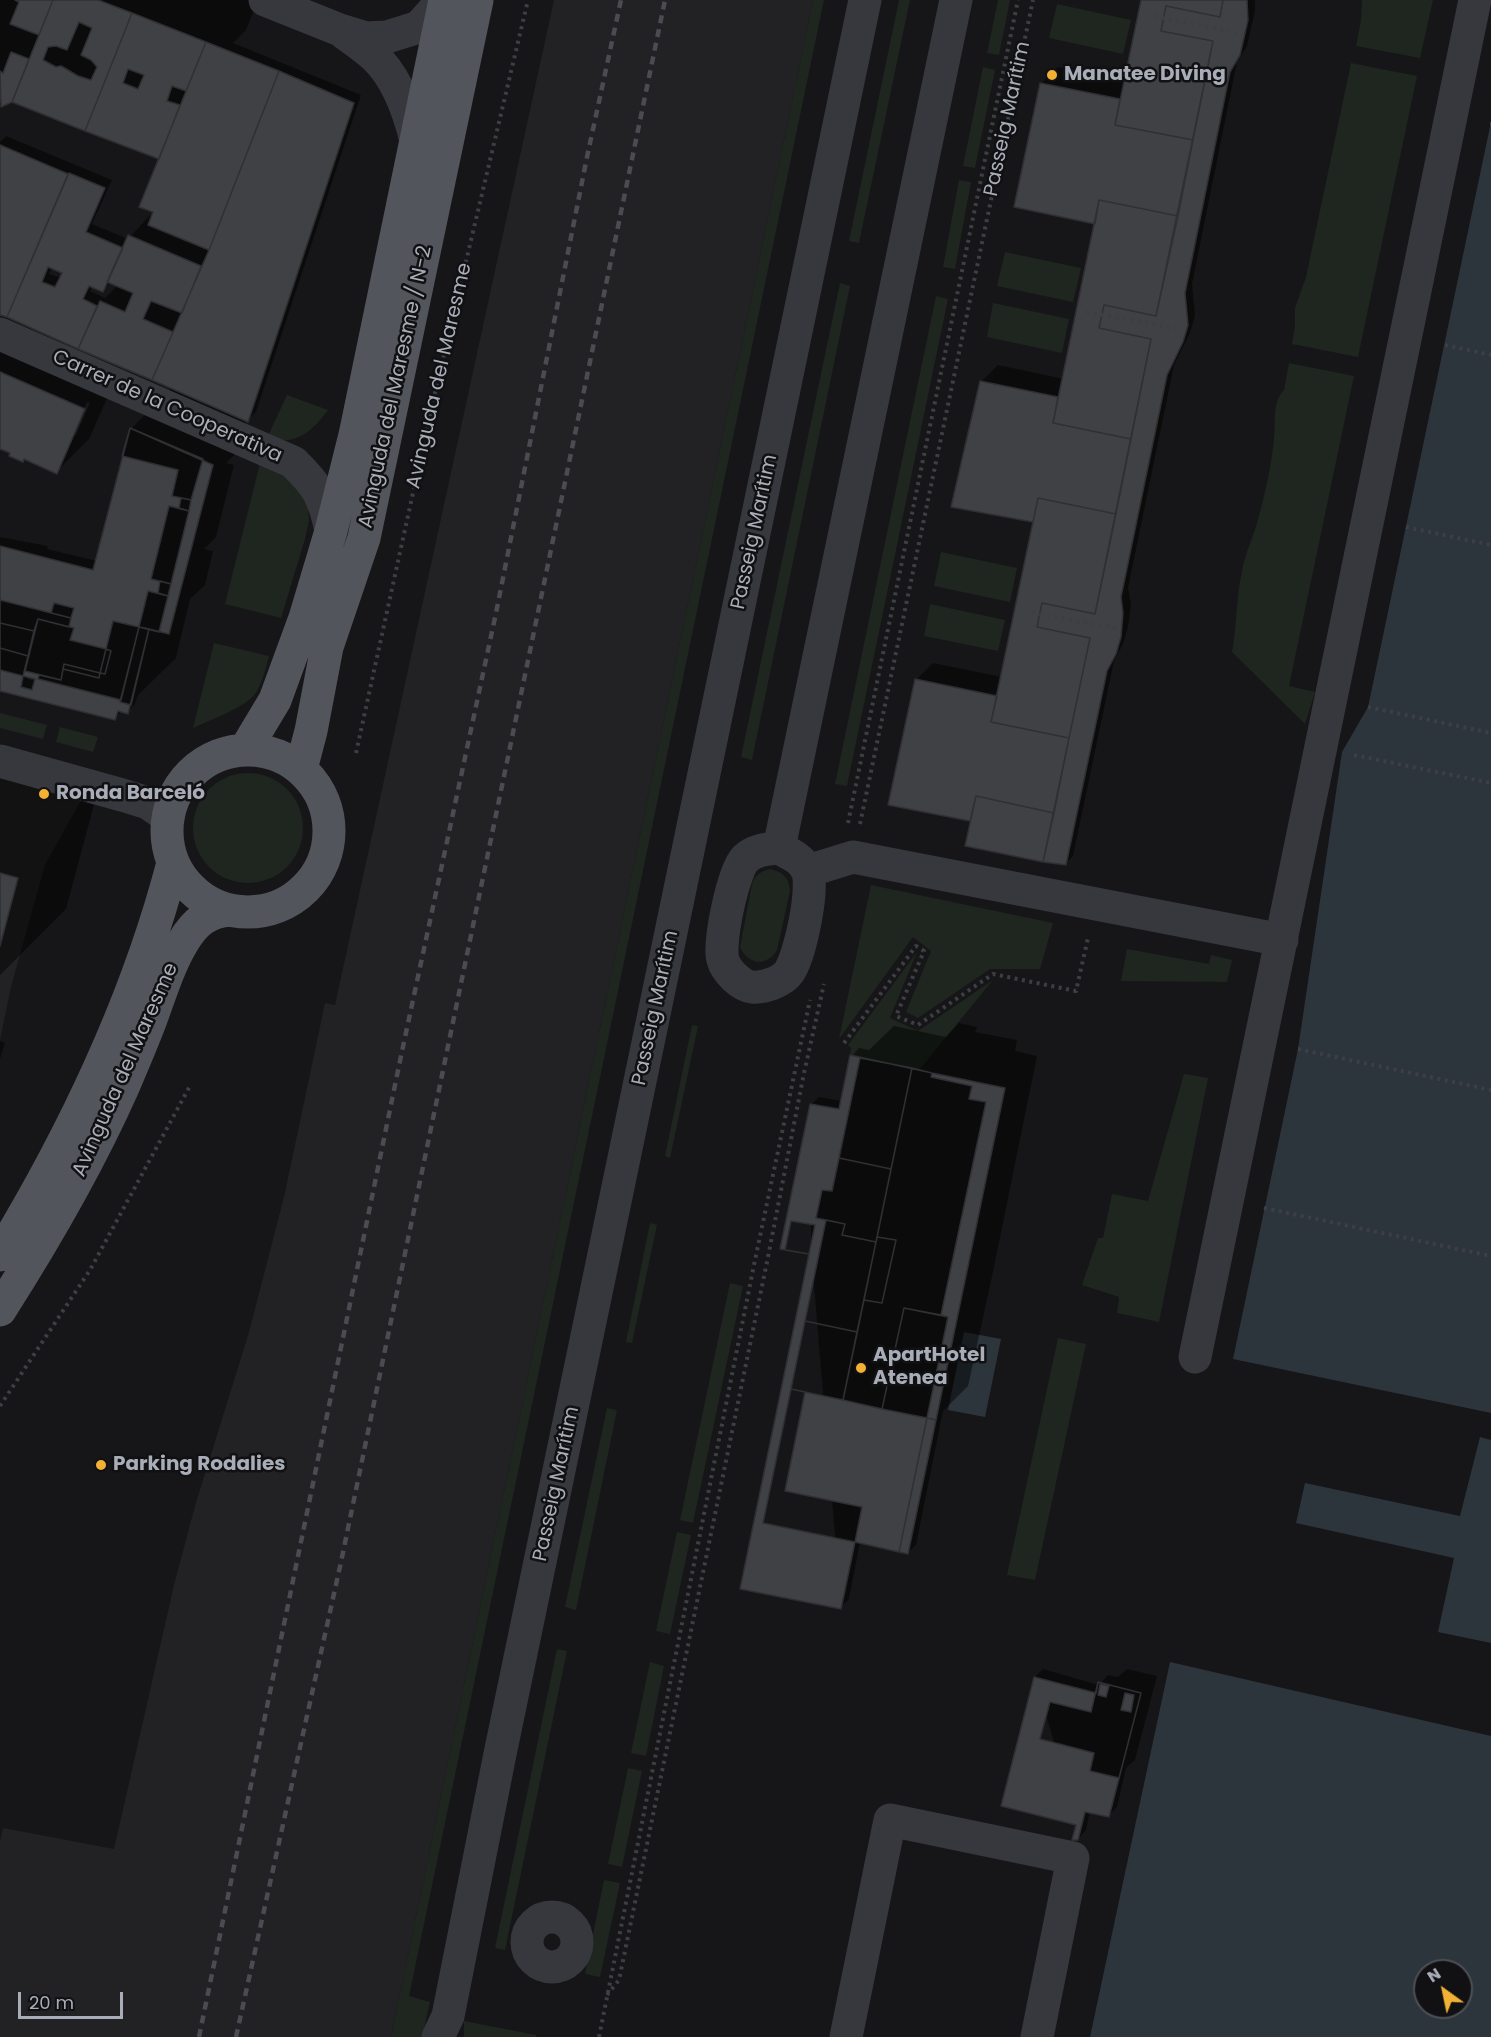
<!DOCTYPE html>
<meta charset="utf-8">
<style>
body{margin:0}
#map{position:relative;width:1491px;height:2037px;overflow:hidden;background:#161618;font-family:Poppins,sans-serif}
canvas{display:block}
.north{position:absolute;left:1413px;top:1959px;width:60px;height:60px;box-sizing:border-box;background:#111113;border:2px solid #4d4f55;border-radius:50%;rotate:327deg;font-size:16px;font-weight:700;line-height:24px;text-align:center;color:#a8adb8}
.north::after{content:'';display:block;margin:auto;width:21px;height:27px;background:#f2b134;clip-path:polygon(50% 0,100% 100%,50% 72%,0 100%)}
.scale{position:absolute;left:18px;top:1992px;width:105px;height:27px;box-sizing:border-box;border:3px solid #a8adb8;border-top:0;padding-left:8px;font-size:18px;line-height:21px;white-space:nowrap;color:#a8adb8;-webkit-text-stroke:4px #111113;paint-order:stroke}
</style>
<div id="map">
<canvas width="1491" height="2037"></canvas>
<div class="north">N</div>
<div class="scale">20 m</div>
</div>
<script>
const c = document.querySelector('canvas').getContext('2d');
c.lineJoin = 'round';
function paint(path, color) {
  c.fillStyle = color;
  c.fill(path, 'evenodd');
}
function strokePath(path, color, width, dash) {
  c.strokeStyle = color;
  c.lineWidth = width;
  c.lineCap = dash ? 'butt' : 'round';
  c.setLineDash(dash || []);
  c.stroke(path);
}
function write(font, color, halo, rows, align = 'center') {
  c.font = font + ' Poppins,sans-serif';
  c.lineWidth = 5;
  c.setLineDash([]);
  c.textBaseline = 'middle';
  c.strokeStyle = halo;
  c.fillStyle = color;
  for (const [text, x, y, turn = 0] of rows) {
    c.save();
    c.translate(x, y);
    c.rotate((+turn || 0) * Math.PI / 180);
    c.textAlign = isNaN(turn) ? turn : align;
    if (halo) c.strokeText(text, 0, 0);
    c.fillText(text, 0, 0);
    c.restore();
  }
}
const built = new Path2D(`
 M554,0H813L391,2037H0V1842L3,1828L114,1849L174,1585L195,1506L249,1332L284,1197L325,1003L335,1005Z
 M0,761L89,786L45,865L11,987L0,1040Z`);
const green = new Path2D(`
 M813,0H824L409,1996L430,2002L422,2037H391Z
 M899,0H910L859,243L849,241Z
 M998,0H1010L999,55L987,53Z
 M1362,0H1433L1420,58L1356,46L1361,20Z
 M1057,4L1131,20L1123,54L1049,38Z
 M1351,63L1417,76L1358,357L1292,344L1295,327V308L1306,277Z
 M983,67L995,70L975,168L963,166Z
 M959,180L971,182L955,269L943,267Z
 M1005,252L1081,268L1073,302L997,286Z
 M840,283L850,286L752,760L741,757Z
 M936,296L948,299L847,786L835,784Z
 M993,303L1069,319L1062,353L987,337Z
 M1289,363L1354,376L1289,686L1315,692L1305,724L1232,652C1237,625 1236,598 1242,571C1245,553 1254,536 1258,519C1265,495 1272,462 1274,438C1276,423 1272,401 1284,390Z
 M287,395L328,410C310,434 297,444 266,440Z
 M262,455L280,465L308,506L309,521L305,539L281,618L225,604Z
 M941,552L1017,568L1010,602L934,586Z
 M930,604L1005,620L998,651L924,636Z
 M214,643L269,656C266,668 263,680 257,691C248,707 210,720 193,728Z
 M0,713L47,725L43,739L0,728Z
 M60,727L98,737L93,752L56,742Z
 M193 828a55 55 0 1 1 110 0a55 55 0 1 1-110 0Z
 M770,869C783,872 789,877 790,891L777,950C767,967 748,965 740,947L752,884C756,874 760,872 770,869Z
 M871,885L1053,923L1040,969H990L918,1018L906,1012L931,951L913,937L839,1039Z
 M1127,949L1209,964L1211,955L1232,960L1227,982L1121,981Z
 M917,952L890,1018L918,1031L993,980L919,1070L850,1055L851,1048L848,1045Z
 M692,1025L698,1026L670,1158L665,1156Z
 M1184,1074L1208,1078L1159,1322L1117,1313L1119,1297L1082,1285L1098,1238H1103L1112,1194L1148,1201Z
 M650,1223L657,1225L632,1343L626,1342Z
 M730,1283L743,1286L693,1523L680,1520Z
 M1058,1338L1086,1344L1035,1580L1007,1575Z
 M607,1408L617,1410L576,1610L565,1607Z
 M677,1532L691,1535L670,1634L656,1631Z
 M557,1649L567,1651L505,1950L495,1948Z
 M650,1662L664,1666L646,1756L631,1753Z
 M628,1768L642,1771L622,1867L608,1864Z
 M604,1880L620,1883L600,1977L585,1974Z
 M464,2021L536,2035V2037H464Z`);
const water = new Path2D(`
 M1491,122V1413L1233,1359L1298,1049L1342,752L1368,707Z
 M964,1332L1001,1339L985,1417L948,1410Z
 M1480,1437L1491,1440V1643L1438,1632L1454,1558L1296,1523L1305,1483L1460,1516Z
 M1170,1662L1491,1736V2037H1090ZM1425,1971H1461V2007H1425Z`);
const shadow = new Path2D(`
 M0,0H95L103,3V0H258L246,30L233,43L361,95L256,412L248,420L246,419L237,452L226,463L234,465L216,537L204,549L213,551L205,585L190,599L176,658L138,695L135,704L127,712L122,711L115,718L0,690V537L48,546L47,549L97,561L131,429L172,387L0,313V142L6,136L112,180L92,224L128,239L154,211L161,158L12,100L0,105ZM52,267L64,273L61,278L49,274ZM111,282L118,285L105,298L90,291L92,285L103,290ZM28,676L37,678L36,681L28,679Z
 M1143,0H1255V11L1247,46L1237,62L1192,284L1195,316L1190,333L1174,365L1128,588L1131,604L1128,627L1123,644L1114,661L1073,856L1065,864L972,820L890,804L916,680L933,663L1002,677L1034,521L981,382L998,365L1064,379L1096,223L1041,84L1058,67L1126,81Z
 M0,326L117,376L89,439L56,472L25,458L23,460L0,447ZM87,402L90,403L76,435H72Z
 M0,776L95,801L66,909L0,975Z
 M959,1023L977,1027L975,1032L1017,1040L1015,1051L1037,1056L993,1272L968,1386L943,1411L916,1545L908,1552L860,1542L849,1599L841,1607L811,1250V1105L819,1097L842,1101L852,1056L859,1048L869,1050L894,1026L946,1037Z
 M0,1041L5,1043L0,1059Z
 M1043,1669L1099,1685L1108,1675L1118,1677L1127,1669L1157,1676L1135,1760L1126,1768L1117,1807L1109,1815L1090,1811L1086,1830L1078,1839V1824L1035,1677Z`);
const building = new Path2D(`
 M15,0H53L39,35L10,24L19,2Z
 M53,0H98L132,13L85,131L12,102ZM79,22L92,28L81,55L91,60L97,67L91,80L78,76L61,66L56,67L43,60L48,47L56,46L67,50Z
 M1141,0H1223L1220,17L1166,6L1161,31L1213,41L1193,140L1115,125Z
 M1223,0H1247L1248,20L1240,55L1230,72L1185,293L1188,325L1183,342L1167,375L1121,597L1123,613L1121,637L1116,654L1107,671L1066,865L1043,862L1090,638L1037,627L1042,603L1095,614L1151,339L1099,328L1104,305L1156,316L1213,41L1161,31L1166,6L1220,17Z
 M132,13L206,42L186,91L172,86L167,101L180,105L159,159L85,131ZM128,69L144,75L138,89L123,83Z
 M206,42L279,71L209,250L148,225L153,212L139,207Z
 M11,52L29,59L12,102L1,107L0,71L3,73Z
 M279,71L354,103L248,422L152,380L209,250Z
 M1040,83L1120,99L1115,125L1193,140L1178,216L1099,200L1095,224L1014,207Z
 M0,145L68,174L7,317L0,315Z
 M69,173L105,188L86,232L123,248L103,292L89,286L83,299L97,306L78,349L7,317ZM48,267L62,273L55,287L42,282Z
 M1099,200L1178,216L1156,316L1104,305L1099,328L1151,339L1131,439L1053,423Z
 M128,235L201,266L182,313L151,301L143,319L173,332L152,380L78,349L100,301L125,312L133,293L107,282Z
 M0,372L85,409L57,474L24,459L23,462L9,456L10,453L0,449Z
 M980,381L1058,397L1053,423L1131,439L1116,514L1038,498L1033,522L951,507Z
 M130,428L213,465L169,634L149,629L128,714L118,711L115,720L0,691V546L93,570ZM181,498L191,500L189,511L179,508ZM160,581L171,584L168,596L158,593ZM54,603L74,608L71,618L51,613ZM23,676L35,679L32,690L21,687Z
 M130,428L203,459L191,500L172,496L178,470L122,456Z
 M1038,498L1116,514L1095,614L1042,603L1037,627L1090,638L1069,738L991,722Z
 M169,506L189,511L171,584L151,579Z
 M148,591L168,596L159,632L139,627Z
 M0,600L71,618L69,627L38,619L34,631L0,623Z
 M38,619L74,628L70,640L106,649L100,673L64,664L61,680L25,671Z
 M113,621L139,627L121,700L38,679L39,675L61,680L63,669L99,678L100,673L105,674L111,651L106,649Z
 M0,623L34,631L28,656L0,648Z
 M139,627L149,629L131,705L120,702Z
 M0,648L28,656L23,676L0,670Z
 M106,649L111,651L105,674L100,673Z
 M64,664L100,673L99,678L63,669Z
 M915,679L997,696L991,722L1069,738L1054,813L976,796L970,821L888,805Z
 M976,796L1054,813L1043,862L965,846Z
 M0,873L18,878L0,946Z
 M850,1055L932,1073L931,1077L972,1086L969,1099L986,1102L941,1315L948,1317L899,1552L855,1542L841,1609L740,1589L809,1254L780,1249L810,1104L839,1109Z
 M860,1058L912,1068L891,1169L839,1158Z
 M912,1068L932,1073L931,1077L972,1086L969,1099L986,1102L941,1315L904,1308L882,1409L843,1400L864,1300L882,1303L896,1240L877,1237Z
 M932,1073L1005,1088L936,1420L927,1418L948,1317L941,1315L986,1102L969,1099L972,1086L931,1077Z
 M839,1158L891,1169L876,1242L842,1235L845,1224L816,1218L822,1190L832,1191Z
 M826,1220L845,1224L842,1235L876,1242L857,1332L805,1321Z
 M791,1221L815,1225L809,1254L785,1250Z
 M877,1237L896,1240L882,1303L864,1300Z
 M904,1308L948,1317L927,1418L882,1409Z
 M805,1321L857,1332L843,1400L791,1389Z
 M791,1389L805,1392L785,1491L862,1507L855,1542L763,1523Z
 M927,1418L936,1420L908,1554L899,1552Z
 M1034,1677L1096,1693L1098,1682L1141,1693L1109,1817L1085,1812L1078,1840H1072L1076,1825L1001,1806Z
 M1098,1682L1141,1693L1119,1778L1090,1771L1094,1753L1040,1739L1050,1702L1091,1712ZM1100,1684L1109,1686L1106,1697L1098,1695ZM1125,1693L1134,1695L1131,1712L1121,1710Z`);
const path = new Path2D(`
 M1154,16L1238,33
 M1490,124H1491
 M1086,312L1181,329
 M1445,345L1491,355
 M1406,527L1491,545
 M1032,613L1121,629
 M1368,707L1491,733
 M356,753L436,388L528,0
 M1354,755L1491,783
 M848,823L1018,0
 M860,824L1033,0
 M844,1043L916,946L924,951L896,1016L918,1025L993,974L1076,991L1088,938
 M1298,1049L1491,1090
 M1264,1208L1491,1256
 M0,1406L90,1270L191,1084
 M607,1995L619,1980L767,1262L804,1073L824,984
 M599,2037L755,1260L810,1000`);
const minor = new Path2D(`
 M265,0L340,30L366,38L387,37L419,27L443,0
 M344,33C354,40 365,48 374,56C397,77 409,112 416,141
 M0,334L293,462C318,486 324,497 331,531
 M0,761L122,795L148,803L168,817
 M779,848L956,0
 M779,848C790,854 801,858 807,870C815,887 800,956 789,972C782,982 764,988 752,987C741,986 726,971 723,960C718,943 733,872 745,859C754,850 767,849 779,848Z
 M808,871L853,857L1282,940
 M1195,1357L1475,0
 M527 1942a25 25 0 1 1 50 0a25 25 0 1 1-50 0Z
 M438,2037L448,2016L500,1754L865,0
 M846,2037L890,1820L1073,1858L1037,2037`);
const major = new Path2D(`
 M245,750L275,700L305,618L331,531L355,435L445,0
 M167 831a81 81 0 1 1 162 0a81 81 0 1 1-162 0Z
 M301,769L311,731L327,647L364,538L477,0
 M0,1255C74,1133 137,1000 173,863
 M0,1310C46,1238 89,1164 124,1085C133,1064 142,1043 150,1022C160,995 168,967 183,942C195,922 207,912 230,910`);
const rail = new Path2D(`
 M199,2037L401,1056L496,613L587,157L621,0
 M236,2037L341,1562L665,0`);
const markers = [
 [1052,75,6,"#f2b134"],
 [44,794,6,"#f2b134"],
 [861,1368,6,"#f2b134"],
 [101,1465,6,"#f2b134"]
];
const poiNames = [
 ["Manatee Diving",1064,75],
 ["Ronda Barceló",56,794],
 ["ApartHotel",873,1356],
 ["Atenea",873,1379],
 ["Parking Rodalies",113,1465]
];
const streetNames = [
 ["Passeig Marítim",1008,119,-78],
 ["Avinguda del Maresme",440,376,-77],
 ["Avinguda del Maresme / N-2",396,387,-78],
 ["Carrer de la Cooperativa",167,407,24],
 ["Passeig Marítim",755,532,-78],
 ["Passeig Marítim",656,1008,-78],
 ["Avinguda del Maresme",126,1070,-66],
 ["Passeig Marítim",557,1484,-78]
];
paint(built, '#222225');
paint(green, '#1e261f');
paint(water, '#2c353c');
paint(shadow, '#0007');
paint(building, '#404145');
strokePath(building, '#303034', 1.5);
strokePath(path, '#3d3f44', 4, [3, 4.5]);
strokePath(minor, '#37383d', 33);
strokePath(major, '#53555c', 33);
strokePath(rail, '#4a4c52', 4.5, [8, 6]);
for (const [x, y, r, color] of markers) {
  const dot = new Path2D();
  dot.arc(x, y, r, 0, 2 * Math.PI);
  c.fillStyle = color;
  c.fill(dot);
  strokePath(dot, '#111113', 2);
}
write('bold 20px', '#a8adb8', '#111113', poiNames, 'left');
write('20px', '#a8adb8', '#111113', streetNames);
</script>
